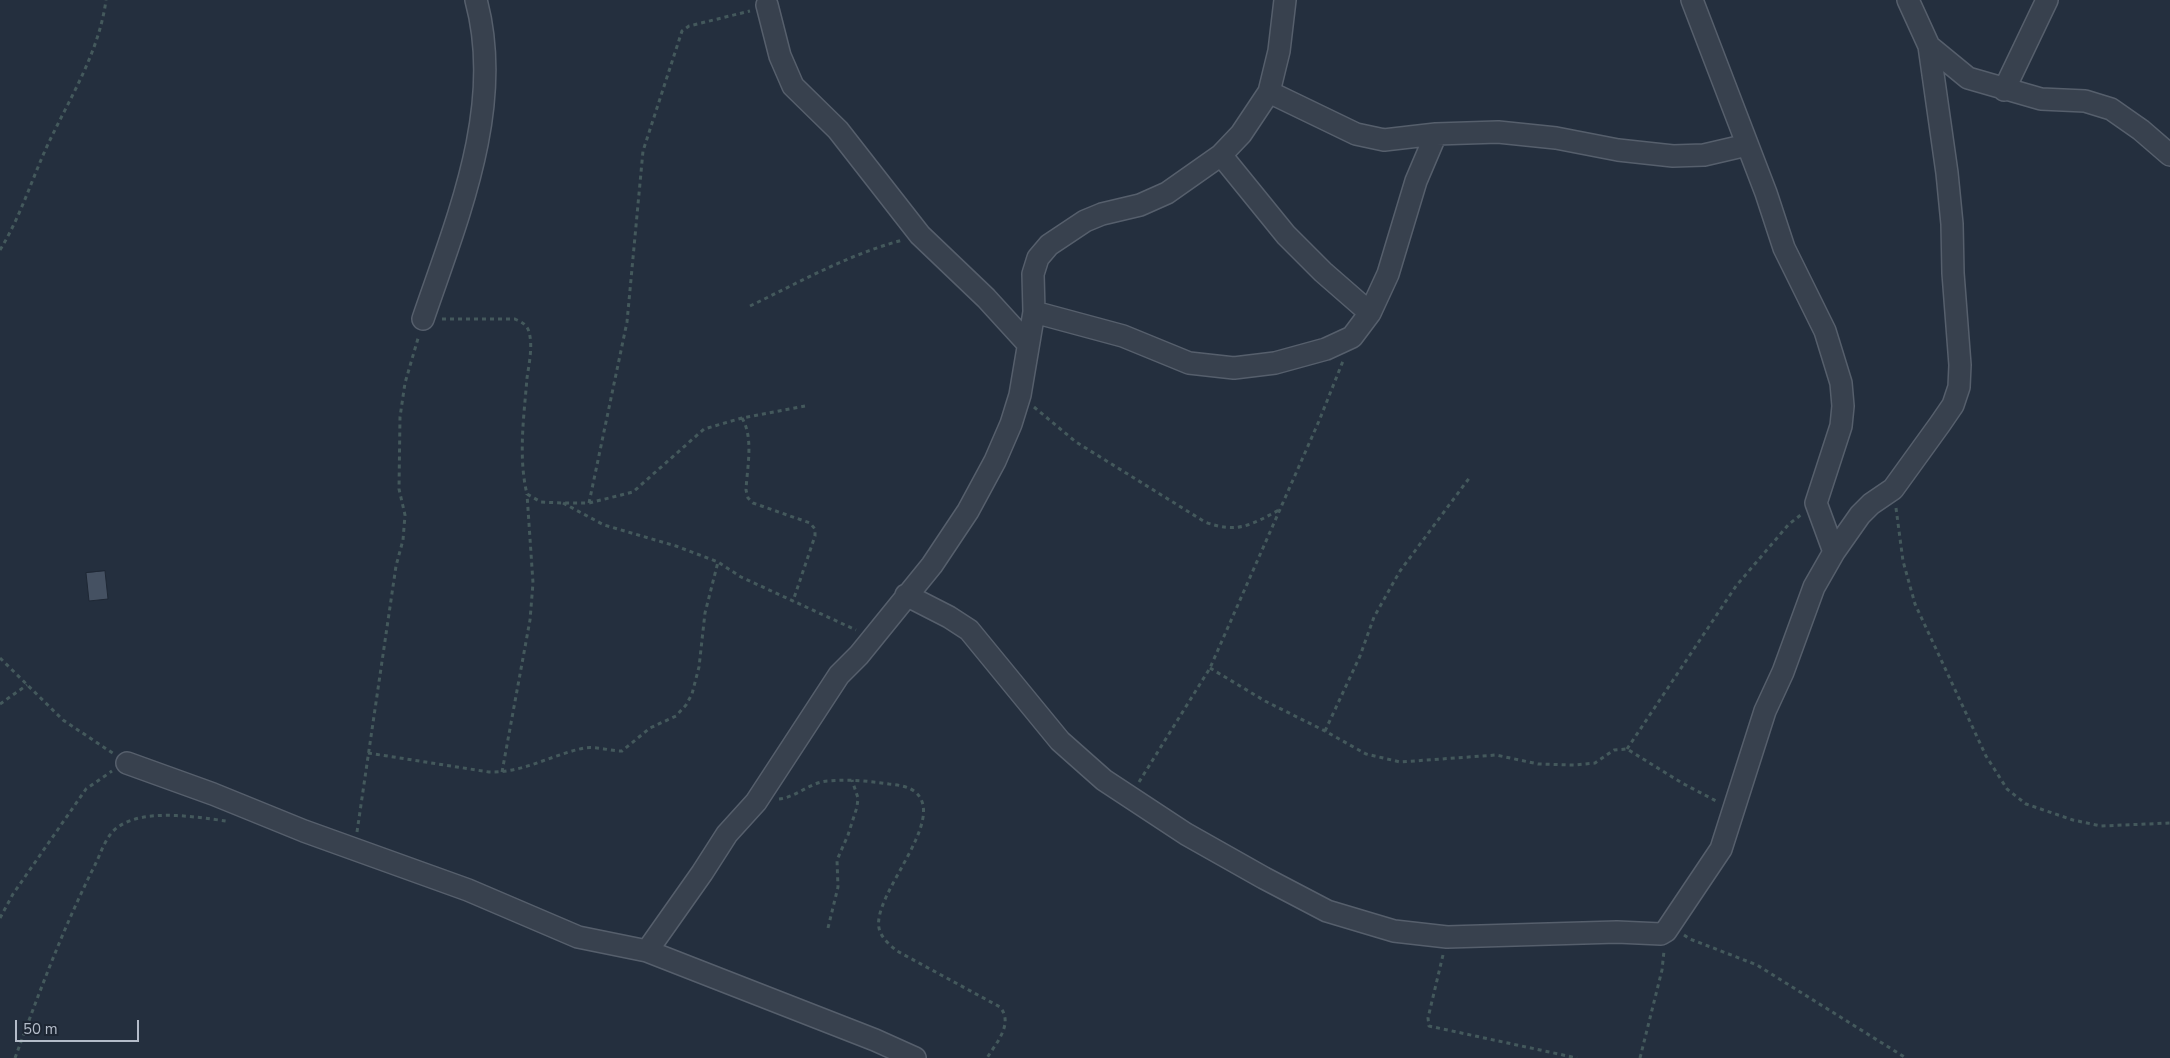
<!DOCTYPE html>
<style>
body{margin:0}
#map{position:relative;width:2170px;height:1058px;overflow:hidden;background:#242f3e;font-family:"Nunito Sans",sans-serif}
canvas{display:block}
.scale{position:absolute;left:15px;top:1020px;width:124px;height:22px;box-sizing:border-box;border:2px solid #b4bcc9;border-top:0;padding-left:6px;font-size:15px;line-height:18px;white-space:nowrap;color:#b4bcc9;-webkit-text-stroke:4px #1d2633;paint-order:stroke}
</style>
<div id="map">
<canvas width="2170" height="1058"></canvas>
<div class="scale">50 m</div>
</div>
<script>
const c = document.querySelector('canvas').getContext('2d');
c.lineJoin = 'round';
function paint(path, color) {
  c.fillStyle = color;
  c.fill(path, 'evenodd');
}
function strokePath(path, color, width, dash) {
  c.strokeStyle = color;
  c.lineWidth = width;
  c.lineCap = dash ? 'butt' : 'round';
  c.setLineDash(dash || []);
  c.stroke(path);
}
const building = new Path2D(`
 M105,571L108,599L89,601L86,573Z`);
const path = new Path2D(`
 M0,250C21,216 32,178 49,142C71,96 99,52 106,0
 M750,306C800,282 849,254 903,240
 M442,319H515C521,322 527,324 529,332C533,346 529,364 527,378C524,416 518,457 527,494L541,502L562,503H589L633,492L704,429L742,418L805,406
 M1034,407L1076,442L1205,522C1237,534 1251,525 1279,510
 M742,418C754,438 747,468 746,490L748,498L753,503L810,523L815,529V536L793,601
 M563,503L604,525L676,546L718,562L741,577L856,630
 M589,503L627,322L643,151L682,31L689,26L750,11
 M1896,508L1903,561L1915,604L1986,756L2007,789L2026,804L2073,820L2101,826L2170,823
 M0,658L63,720L114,754
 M1210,668L1265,701L1325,731L1366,754L1400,762L1496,755L1538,764L1574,765L1595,763L1614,750L1627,749L1682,783L1718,802
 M0,704L27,685
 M1325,731L1360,656L1374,617L1400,571L1470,477
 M1627,749L1736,586L1789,524L1802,514
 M368,753L489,772C523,773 551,755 584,748C596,746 610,751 622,751L650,728L676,716L686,705L692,694L699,667L705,613L718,562
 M502,772L530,620L533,583L527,494
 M1139,782L1210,668L1319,421L1343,361
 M779,799C797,797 810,782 828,781C849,779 869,781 889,784C898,785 907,786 914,791C950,818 872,894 879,928C881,938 890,945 897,951L1000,1007C1014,1024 996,1043 987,1058
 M357,832L396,566L403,540L405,515L399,489L400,417L405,383L419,335
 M0,918L13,894L86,789L112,771
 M828,928L838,887L837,860L848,835L857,807L858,798L852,780
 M1684,935L1690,939L1757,965L1906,1058
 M1443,955L1428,1018L1429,1026L1577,1058
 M15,1058C39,993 63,928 95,865C101,853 106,835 118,827C144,808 196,817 226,821
 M1640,1058L1662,970L1664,951`);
const minor = new Path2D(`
 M1692,0L1766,193L1784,248L1825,331L1841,383L1843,406L1841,426L1816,503L1834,552
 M1908,0L1929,46L1968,78L2041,99L2085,101L2111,109L2141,130L2170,155
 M767,5L780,56L793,86L838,130L920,235L986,298L1028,344
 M2004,90L2047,0
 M1269,92L1356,134L1384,140L1436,134L1498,132L1556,138L1618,150L1673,156L1704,155L1747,145
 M1221,155L1286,235L1323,272L1370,313
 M1034,312L1123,336L1189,363L1234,368L1275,363L1326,349L1352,337L1370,313L1388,274L1416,181L1436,134
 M423,319C457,219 505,107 476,0
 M906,595L949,617L969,630L1060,741L1104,780L1186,834L1264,878L1327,911L1394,931L1447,937L1617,932L1661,934L1666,931L1721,849L1765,711L1783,672L1814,587L1834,552L1860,515L1871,504L1893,489L1940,424L1953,405L1959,387L1960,365L1953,273L1952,224L1947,173L1929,46
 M127,763L213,794L304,831L468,890L578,937L647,951L875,1040L915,1058
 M647,951L702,873L727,834L756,802L839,675L859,655L932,565L968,511L995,461L1011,424L1020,395L1034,312L1033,274L1038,258L1049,245L1085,221L1102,214L1140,205L1167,193L1221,155L1241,134L1269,92L1279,51L1285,0`);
paint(building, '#455162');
strokePath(building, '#1f2835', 1);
strokePath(minor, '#565f6c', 24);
strokePath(path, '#44595c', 3, [4, 4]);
strokePath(minor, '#38414e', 21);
</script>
